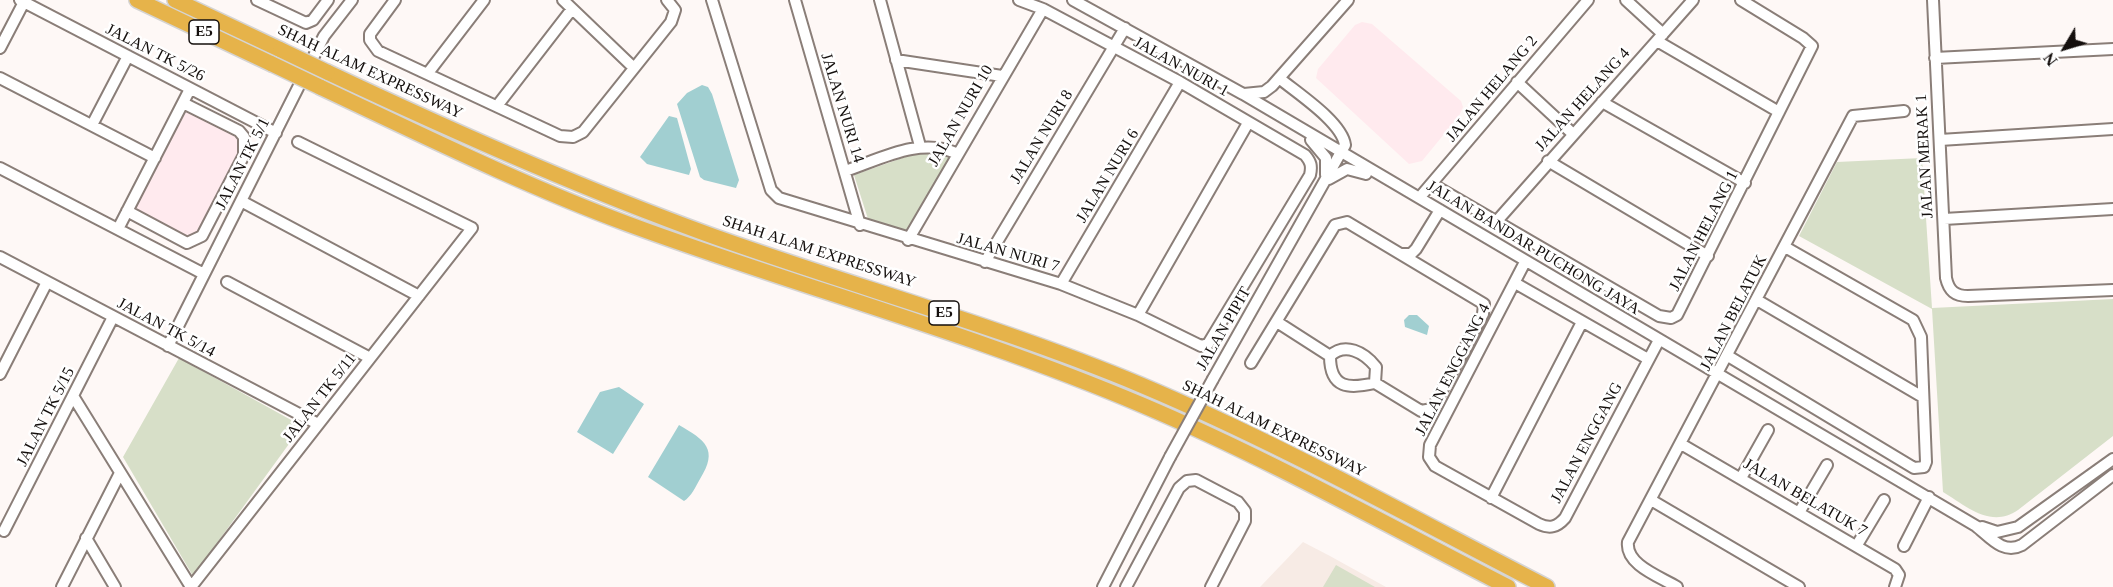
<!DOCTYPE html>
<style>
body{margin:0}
#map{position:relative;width:2113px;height:587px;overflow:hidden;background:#fef8f6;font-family:"Times New Roman",serif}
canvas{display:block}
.north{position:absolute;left:2035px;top:18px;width:60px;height:60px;-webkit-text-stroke:4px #fff;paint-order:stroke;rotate:232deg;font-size:16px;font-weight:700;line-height:24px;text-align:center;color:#140f0d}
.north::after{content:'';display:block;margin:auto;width:21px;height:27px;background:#140f0d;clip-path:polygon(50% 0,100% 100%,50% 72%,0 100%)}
</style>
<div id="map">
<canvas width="2113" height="587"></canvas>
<div class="north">N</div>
</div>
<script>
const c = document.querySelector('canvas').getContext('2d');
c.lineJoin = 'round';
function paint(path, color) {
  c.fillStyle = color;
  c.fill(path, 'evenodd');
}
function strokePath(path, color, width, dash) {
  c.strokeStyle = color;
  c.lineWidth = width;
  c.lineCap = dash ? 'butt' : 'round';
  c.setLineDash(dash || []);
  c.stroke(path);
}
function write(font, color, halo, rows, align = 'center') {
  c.font = font + ' "Times New Roman",serif';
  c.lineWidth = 5;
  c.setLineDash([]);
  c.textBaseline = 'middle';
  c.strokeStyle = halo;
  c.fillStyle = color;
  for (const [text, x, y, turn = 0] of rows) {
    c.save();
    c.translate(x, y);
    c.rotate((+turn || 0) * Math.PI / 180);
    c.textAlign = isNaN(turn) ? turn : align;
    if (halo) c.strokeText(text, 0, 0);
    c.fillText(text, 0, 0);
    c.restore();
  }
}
const commercial = new Path2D(`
 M1362,22L1372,24L1461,101L1463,107L1459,116L1422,161L1409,164L1316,78L1318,69L1355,25Z
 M184,108L237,134L243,146L198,234L188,239L133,210Z`);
const built = new Path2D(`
 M1303,542L1330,556L1386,587H1260Z`);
const green = new Path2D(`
 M925,150L950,156L905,233L868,219L854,175Z
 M1922,158L1932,308L2113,299V436L2018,510C1991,529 1966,506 1943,492L1932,309L1799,236L1837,162Z
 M179,358L302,426L193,576L123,457Z
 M1336,565L1375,587H1323Z`);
const water = new Path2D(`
 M702,85L708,87L712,94L739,180L736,188L704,180L700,177L677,104L687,93Z
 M669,116L677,118L691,169L689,175L647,164L640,157Z
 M1409,315H1417L1429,326L1427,335L1405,327L1404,320Z
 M619,387L644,404L613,454L577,432L600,392Z
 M679,425C705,440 719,449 700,479C696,486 691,497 684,501L648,477Z`);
const minor = new Path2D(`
 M20,0L276,133
 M257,0L306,23L313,20L328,0
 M395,0L370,34V40L378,51L560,136L573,137L583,132L671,22L675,10L667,0
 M563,0L634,68
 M712,0L771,190L779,198L1061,284L1138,315L1201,346L1208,344L1310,175C1312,166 1311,162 1305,155L1180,82L1043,9L1019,0
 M795,0L860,225
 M880,0L920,146
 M1073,0L1243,94L1976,526C1990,537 2003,555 2022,545L2113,475
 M1626,0L1663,34
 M1933,0L1946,278C1949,291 1955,296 1968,296L2113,290
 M1657,41L1779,112
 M0,48L24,2
 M1935,58L2113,49
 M896,60L1002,76
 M428,73L484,0
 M0,78L155,158
 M1517,82L1573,134
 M1244,94L1264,92L1272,86L1348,0
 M1602,102L1745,183
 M497,106L572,9
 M92,125L128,56
 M1311,140L1326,158V175
 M1940,140L2113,129
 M1548,161L1708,256
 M0,168L204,274
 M845,171C881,159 919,137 956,153
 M1329,179L1347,169L1366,174
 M1432,184L1659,316L1671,318L1677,315L1812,46L1803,38L1741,0
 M1420,197L1588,0
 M241,201L419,296
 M127,211L187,243L202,236L244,155V137L239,131L183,103
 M1944,219L2113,209
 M1496,222L1693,0
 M118,229L190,89
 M908,240L1043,9
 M1401,254H1411L1416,249L1440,210
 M0,257L318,424
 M985,262L1125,28
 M1525,262L1430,445L1429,457L1435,466L1539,524C1550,529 1557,527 1565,518L1659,340
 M227,282L370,358
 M1515,283L1648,359
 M1061,284L1180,82
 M1757,300L1921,396
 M1138,315L1248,123
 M1277,322L1330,356
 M168,346L324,36L352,0
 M1728,356L1914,468L1924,467L1926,462L1921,337L1913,320L1785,247
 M1251,363L1335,225L1347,222L1484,304L1483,314L1432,409L1421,411L1375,383C1349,389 1330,389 1330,356C1345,342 1364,352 1376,367L1375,383
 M0,374L47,282
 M1213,379L1345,145C1342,122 1297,93 1279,78
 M73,396L191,587
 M1681,444L1895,569L1899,575L1895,587
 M1741,478L1768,430
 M1491,498L1582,322
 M1651,500L1799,587
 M1800,511L1827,465
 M1982,527L1997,532L2018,527L2113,459
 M4,531L113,317
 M86,538L115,587
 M1857,545L1884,500
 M1904,546L1929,497
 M62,587L120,473
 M191,587L472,228L298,142
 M1103,587L1170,457
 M1126,587L1179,488L1187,481L1196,480L1238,502L1245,511V521L1211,587
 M1677,587C1661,577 1625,565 1628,542L1853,116L1904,111`);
const highway = new Path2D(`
 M137,0L272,64
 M175,0L281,50
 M327,72C452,131 578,187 707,234C851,286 1000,326 1141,385C1281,444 1413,518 1547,587
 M320,87C422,135 523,185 628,224C799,287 975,334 1142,405C1267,458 1387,525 1508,587`);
const minorBridge = new Path2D(`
 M1170,457L1213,379`);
const highwayBridge = new Path2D(`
 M281,50L327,72
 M272,64L320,87`);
const shields = [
 [204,32,30],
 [944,313,30]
];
const shieldNames = [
 ["E5",204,32],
 ["E5",944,313]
];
const streetNames = [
 ["JALAN TK 5/26",155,53,27],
 ["JALAN NURI 1",1181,67,29],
 ["SHAH ALAM EXPRESSWAY",370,72,25],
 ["JALAN HELANG 2",1492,89,-50],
 ["JALAN HELANG 4",1583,100,-48],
 ["JALAN NURI 14",842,108,73],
 ["JALAN NURI 10",961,116,-60],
 ["JALAN NURI 8",1042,137,-59],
 ["JALAN MERAK 1",1925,156,-93],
 ["JALAN TK 5/1",243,164,-63],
 ["JALAN NURI 6",1108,176,-59],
 ["JALAN HELANG 1",1704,231,-63],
 ["JALAN BANDAR PUCHONG JAYA",1533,248,31],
 ["SHAH ALAM EXPRESSWAY",819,252,18],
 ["JALAN NURI 7",1008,253,16],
 ["JALAN BELATUK",1734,313,-63],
 ["JALAN TK 5/14",166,328,28],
 ["JALAN PIPIT",1224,329,-60],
 ["JALAN ENGGANG 4",1453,370,-63],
 ["JALAN TK 5/11",320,398,-52],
 ["JALAN TK 5/15",46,417,-63],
 ["SHAH ALAM EXPRESSWAY",1274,429,26],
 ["JALAN ENGGANG",1587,443,-62],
 ["JALAN BELATUK 7",1805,498,30]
];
paint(commercial, '#ffeaee');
paint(built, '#f7ebe5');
paint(green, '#d7dfc8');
paint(water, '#a1cfd1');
strokePath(minor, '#8a7e78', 14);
strokePath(highway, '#d5d4d3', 18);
strokePath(minor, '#fff', 10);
strokePath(highway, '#e6b34a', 15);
strokePath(minorBridge, '#8a7e78', 14, []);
strokePath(highwayBridge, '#d5d4d3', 18, []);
strokePath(minorBridge, '#fff', 10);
strokePath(highwayBridge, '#e6b34a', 15);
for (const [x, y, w] of shields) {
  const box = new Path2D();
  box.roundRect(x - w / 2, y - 12, w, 24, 4.5);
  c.fillStyle = '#fff';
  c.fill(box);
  strokePath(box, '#140f0d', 1.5);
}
write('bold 15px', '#140f0d', null, shieldNames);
write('16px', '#140f0d', '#fff', streetNames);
</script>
